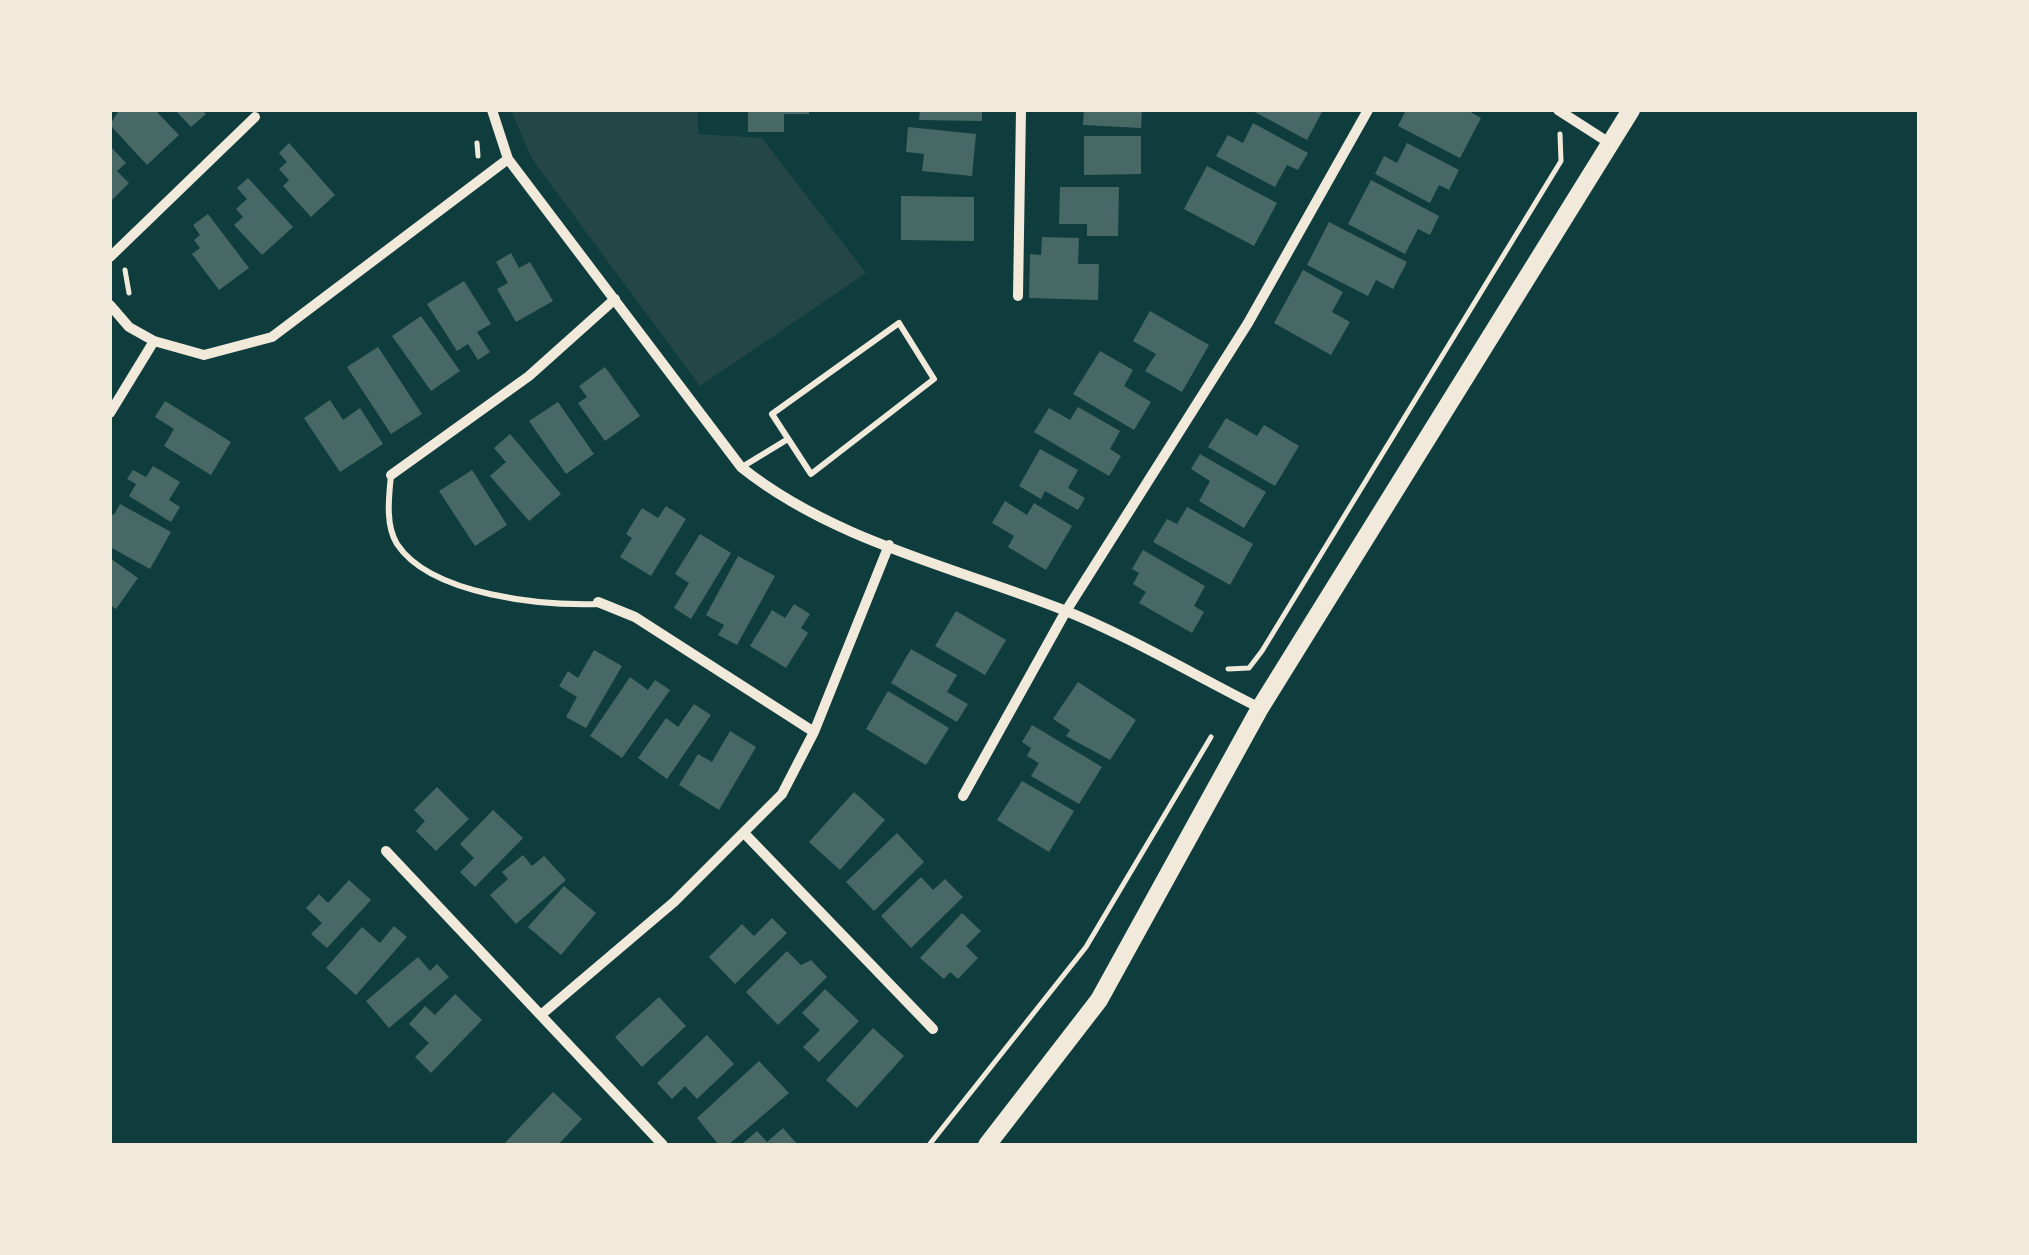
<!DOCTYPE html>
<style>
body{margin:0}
#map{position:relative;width:2029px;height:1255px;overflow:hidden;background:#0f3d3e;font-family:"Golos Text",sans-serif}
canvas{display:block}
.frame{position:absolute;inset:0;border:112px solid #f1e9da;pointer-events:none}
</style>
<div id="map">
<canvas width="2029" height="1255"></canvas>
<div class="frame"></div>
</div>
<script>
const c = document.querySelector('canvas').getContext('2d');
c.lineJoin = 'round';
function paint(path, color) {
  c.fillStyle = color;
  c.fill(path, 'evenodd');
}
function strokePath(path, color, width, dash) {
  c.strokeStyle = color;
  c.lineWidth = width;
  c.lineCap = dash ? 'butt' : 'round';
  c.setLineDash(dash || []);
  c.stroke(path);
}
const green = new Path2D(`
 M511,110H698V134L762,138L866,273L700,386L532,159Z`);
const building = new Path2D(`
 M119,110H155L179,135L147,165L110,125Z
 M175,110H202L206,114L191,127Z
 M748,110H809V114H784V132H748Z
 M920,110H982V121L919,120Z
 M1084,110H1142L1141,128L1083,125Z
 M1251,110H1323L1307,140Z
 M1406,110H1467L1481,118L1460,158L1398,126Z
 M1253,123L1308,153L1298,170L1287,165L1275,187L1216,156L1228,135L1243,143Z
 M908,127L976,134L972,176L922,171L924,154L906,152Z
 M1084,136H1141V174L1084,175Z
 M289,143L335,195L311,217L283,186L289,180L279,169L287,162L279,153Z
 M1407,143L1459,170L1449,190L1439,185L1430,203L1375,174L1384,156L1397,163Z
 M110,146L126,163L117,171L129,183L110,202Z
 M1207,166L1277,203L1254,246L1184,209Z
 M248,178L293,227L262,255L234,225L243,217L236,209L247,199L237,188Z
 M1371,180L1439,216L1430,235L1418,229L1405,254L1348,224Z
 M1060,187H1119L1118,236H1087V224H1059Z
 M901,196L974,197V241L901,240Z
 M208,214L249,268L219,290L192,254L200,248L194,240L200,235L193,225Z
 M1329,222L1407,262L1393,289L1376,280L1368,296L1307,265Z
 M1042,237L1079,238L1078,264H1099L1098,300L1029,298L1030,254L1041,255Z
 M511,253L519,268L530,262L553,301L516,322L497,289L508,283L496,262Z
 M1303,270L1343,292L1332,312L1350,322L1331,355L1274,323Z
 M464,281L491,324L477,332L490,352L478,360L468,344L457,351L427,304Z
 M1150,311L1209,345L1182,392L1145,371L1156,354L1133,341Z
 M421,316L460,371L431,391L392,336Z
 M378,347L422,414L391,434L347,367Z
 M1100,351L1133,370L1124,386L1151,402L1134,430L1073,394Z
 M605,367L640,416L605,441L578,403L587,397L579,386Z
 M330,400L343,420L360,408L383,444L340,472L304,418Z
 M165,401L231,442L211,475L164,446L174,429L155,417Z
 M558,402L594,454L566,474L529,421Z
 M1078,407L1120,431L1110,449L1121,456L1109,476L1034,432L1049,408L1070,420Z
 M1226,418L1257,436L1264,425L1299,446L1275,486L1208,447Z
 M510,434L561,494L529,521L490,476L506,462L494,448Z
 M1040,449L1078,470L1068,488L1085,498L1078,510L1045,491L1041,499L1019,486Z
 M1200,454L1266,492L1244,528L1199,501L1210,481L1191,469Z
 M153,466L180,482L169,500L180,507L171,522L129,496L136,484L127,479L133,470L146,477Z
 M472,470L507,525L475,546L439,491Z
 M1005,501L1027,515L1034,503L1072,526L1046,570L1008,547L1014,536L992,523Z
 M120,504L171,532L150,569L110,547V513L114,515Z
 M666,506L686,519L651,576L620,557L632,538L626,534L642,508L658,518Z
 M1187,507L1253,544L1230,585L1153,542L1167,519L1177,524Z
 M700,534L731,553L691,619L674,608L689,583L675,574Z
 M1143,550L1205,586L1194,606L1204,612L1192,633L1139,603L1146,592L1133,584L1139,573L1132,569Z
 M738,556L775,576L737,645L718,635L724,625L706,615Z
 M110,558L138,578L116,609L110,605Z
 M794,604L810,614L801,628L808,633L786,668L750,646L772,610L785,618Z
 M956,611L1006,640L985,675L935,646Z
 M911,649L957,675L947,692L968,704L957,722L891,683Z
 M594,650L622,666L586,728L566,717L577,697L559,686L568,671L578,678Z
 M630,677L648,690L655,680L670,690L622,758L590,736Z
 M1078,682L1136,720L1110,760L1066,736L1070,730L1053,719Z
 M888,691L949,728L926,765L866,729Z
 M694,704L711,715L667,779L638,758L666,718L678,727Z
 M1032,725L1102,767L1079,804L1031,776L1039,763L1027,756L1031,748L1022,742Z
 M730,731L756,747L719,810L679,785L698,754L712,762Z
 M1022,781L1074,811L1049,852L997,820Z
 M437,787L469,819L436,851L416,831L425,821L414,810Z
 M854,792L885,820L840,870L809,842Z
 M493,810L523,838L475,887L460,872L474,858L460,844Z
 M897,833L924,862L874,911L846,882Z
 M523,855L532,866L544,856L566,880L516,924L490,895L508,879L502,872Z
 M921,877L933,890L945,879L963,897L911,948L881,916Z
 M349,880L371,900L327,948L311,934L322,923L306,908L319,894L328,903Z
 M564,886L596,913L561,955L528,927Z
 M962,913L981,931L966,946L978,958L958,979L950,972L944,979L920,958Z
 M772,918L787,933L735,984L709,957L742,924L754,936Z
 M394,926L407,937L356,995L326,968L362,927L380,943Z
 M787,951L801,965L811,960L827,977L778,1025L746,992Z
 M418,957L430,971L437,964L449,977L389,1028L366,1001Z
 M825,989L859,1021L819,1062L803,1047L820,1030L802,1013Z
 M455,994L482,1020L431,1073L415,1057L429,1043L409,1024L425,1006L435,1015Z
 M659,997L686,1026L642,1067L615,1037Z
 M873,1028L904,1056L857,1108L826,1080Z
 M707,1035L734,1064L697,1099L685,1086L672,1099L657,1083Z
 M759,1061L789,1093L728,1145H719L697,1118Z
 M553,1092L582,1119L558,1145H503Z
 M783,1128L798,1145H741L757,1131L767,1142Z`);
const path = new Path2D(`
 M477,143L478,156
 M125,270L129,293
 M1228,669L1249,668L1262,651L1561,161L1560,134
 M929,1145L1086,947L1211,737`);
const service = new Path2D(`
 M899,323L934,379L811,474L772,414Z
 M742,467L788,439
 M391,475C389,496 385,525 397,544C431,596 545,606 601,604`);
const minor = new Path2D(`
 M492,110L508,159L741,467C832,540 954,567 1061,609C1129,636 1194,675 1260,708
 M1558,110L1611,144
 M110,257L255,117
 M1018,296L1021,110
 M110,305L129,327L154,341L204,355L272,337L508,159
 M110,413L154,341
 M391,475L529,376L615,299
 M598,602L635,617L814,732
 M963,796L1066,611L1248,323L1368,110
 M745,834L933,1029
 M386,851L663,1145
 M542,1014L674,902L782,794L814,732L889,545`);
const tertiary = new Path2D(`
 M987,1145L1099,1000L1260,708L1631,110`);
paint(green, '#244646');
paint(building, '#486865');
strokePath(path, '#f1e9da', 5);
strokePath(service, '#f1e9da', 6);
strokePath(minor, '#f1e9da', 10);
strokePath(tertiary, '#f1e9da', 18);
</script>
